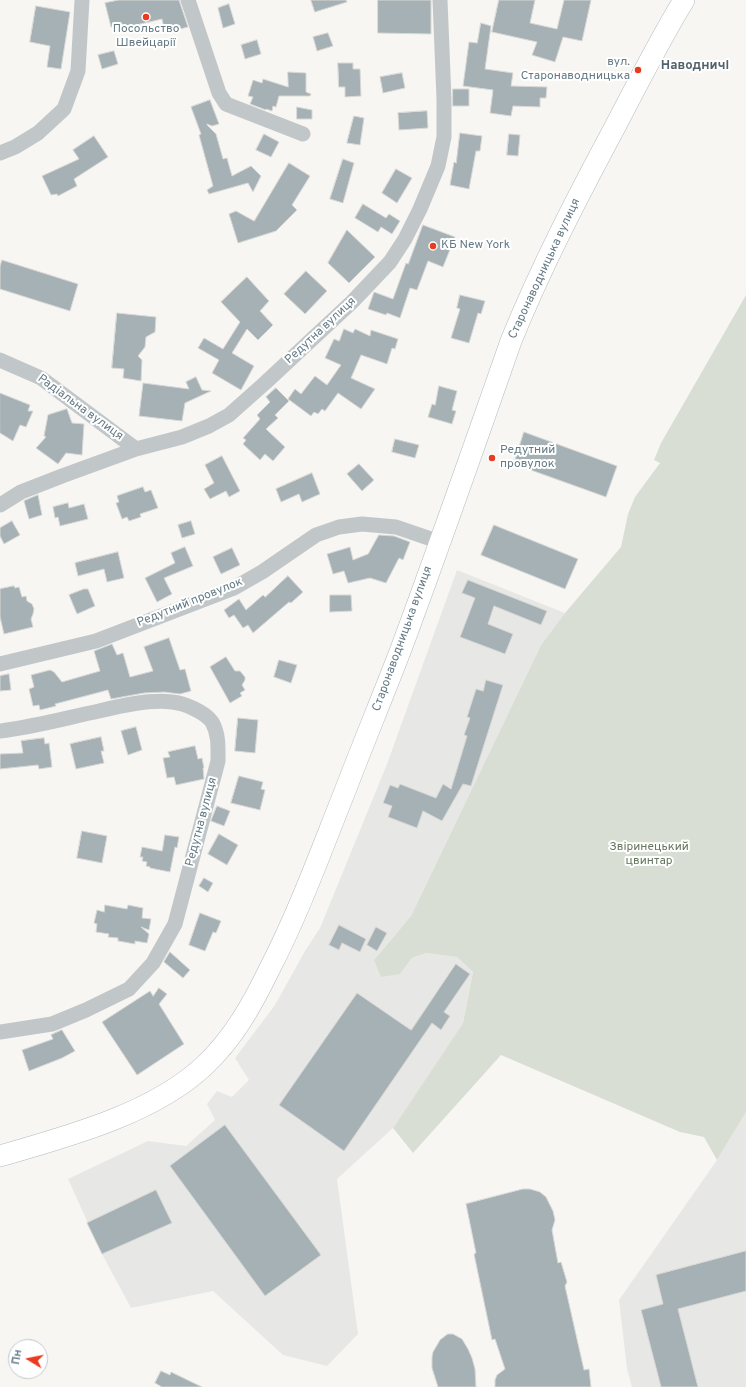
<!DOCTYPE html>
<meta charset="utf-8">
<style>
body{margin:0}
#map{position:relative;width:746px;height:1387px;overflow:hidden;background:#f7f6f3;font-family:Overpass,sans-serif}
canvas{display:block}
.north{position:absolute;left:8px;top:1339px;width:40px;height:40px;box-sizing:border-box;background:#fff;border:1px solid #c1cace;border-radius:50%;rotate:280deg;font-size:11px;font-weight:700;line-height:16px;text-align:center;color:#647a85}
.north::after{content:'';display:block;margin:auto;width:14px;height:18px;background:#ea3a1f;clip-path:polygon(50% 0,100% 100%,50% 72%,0 100%)}
</style>
<div id="map">
<canvas width="746" height="1387"></canvas>
<div class="north">Пн</div>
</div>
<script>
const c = document.querySelector('canvas').getContext('2d');
c.lineJoin = 'round';
function paint(path, color) {
  c.fillStyle = color;
  c.fill(path, 'evenodd');
}
function strokePath(path, color, width, dash) {
  c.strokeStyle = color;
  c.lineWidth = width;
  c.lineCap = dash ? 'butt' : 'round';
  c.setLineDash(dash || []);
  c.stroke(path);
}
function write(font, color, halo, rows, align = 'center') {
  c.font = font + ' Overpass,sans-serif';
  c.lineWidth = 4;
  c.setLineDash([]);
  c.textBaseline = 'middle';
  c.strokeStyle = halo;
  c.fillStyle = color;
  for (const [text, x, y, turn = 0] of rows) {
    c.save();
    c.translate(x, y);
    c.rotate((+turn || 0) * Math.PI / 180);
    c.textAlign = isNaN(turn) ? turn : align;
    if (halo) c.strokeText(text, 0, 0);
    c.fillText(text, 0, 0);
    c.restore();
  }
}
const built = new Path2D(`
 M457,570L565,613L541,645L411,916L374,960L400,974L412,958L426,953L457,957L473,972L463,1023L393,1128L337,1179L358,1334L327,1366L283,1355L213,1291L131,1308L102,1254L68,1179L148,1141L186,1146L215,1120L207,1104L217,1091L232,1097L249,1080L235,1058L275,1005L305,951L320,928L387,764Z
 M746,1112V1387H632L627,1369L619,1300L717,1160Z`);
const green = new Path2D(`
 M746,295V1112L717,1160L704,1137L680,1132L501,1055L413,1153L393,1128L463,1023L473,972L457,957L426,953L412,958L400,974L381,977L374,960L411,916L541,645L565,613L621,547L628,514L635,497L660,463L654,460L661,443Z`);
const building = new Path2D(`
 M119,0H179L188,27L165,33L162,19L123,28L122,24L111,27L105,3Z
 M311,0H346L347,2L315,12Z
 M378,0H431V34L378,33Z
 M499,0H535L530,23L557,29L564,0H591L582,41L563,37L555,62L532,55L537,42L492,32Z
 M229,4L235,24L223,28L218,8Z
 M36,6L70,12L61,69L47,67L50,46L30,42Z
 M481,23L491,26L485,69L513,73L511,86L547,87L546,98H540V107L513,106L511,116L490,113L493,90L463,86L469,42L477,43Z
 M328,33L333,46L317,51L313,37Z
 M257,40L261,54L245,59L241,45Z
 M114,51L118,64L102,69L98,55Z
 M338,63H353V69H360L361,96L345,97V87H339Z
 M288,72L306,73V92L311,94L310,96H279L276,107L273,106L272,111L266,109V110L250,104L253,97L248,96L253,80L262,83L263,79L288,87Z
 M402,73L405,88L383,93L380,77Z
 M453,89H469V106H453Z
 M210,100L219,124L212,126L207,124V125L216,134L223,159L227,158L232,176L251,166L261,176L253,192L248,183L209,194L207,190L213,186L199,135L201,134L191,107Z
 M297,107L312,110V119H297Z
 M427,111L428,128L399,130L398,113Z
 M354,116L364,118L360,145L347,143Z
 M460,133L482,136L480,151H476L469,189L450,185L454,162L456,163Z
 M264,134L279,142L271,157L256,150Z
 M509,134L520,135L518,156L507,155Z
 M94,136L108,157L74,179L77,186L58,196L57,194L51,195L42,176L79,159L73,150Z
 M343,159L354,163L343,203L330,199Z
 M289,163L310,176L292,205L297,210L276,231L238,243L229,214L236,211L254,221Z
 M396,169L412,178L397,203L382,193Z
 M363,204L386,218L389,214L400,221L392,234L381,227L378,232L355,218Z
 M423,225L455,237L443,267L428,261L417,290L410,288L400,318L387,313L386,315L368,309L374,292L393,299L406,263L408,264Z
 M347,230L375,257L349,283L328,263Z
 M2,260L78,284L70,311L0,289V267Z
 M306,271L327,291L305,314L284,294Z
 M247,277L269,301L260,311L273,325L258,340L247,329L232,353L254,366L241,390L212,373L219,360L198,348L204,338L223,349L240,322L221,302Z
 M460,295L485,301L481,314L478,313L469,343L451,338L460,309L457,308Z
 M117,313L156,317L155,332L146,337L145,347L138,356L142,360L141,381L123,378L124,369L112,368Z
 M344,329L353,333L355,329L370,336L371,330L398,339L395,349L392,348L387,364L361,355L351,378L375,389L361,409L338,393L325,411L322,409L318,414L314,412L311,416L288,399L295,389L301,394L315,376L327,385L341,365L325,358L334,339L339,341Z
 M196,377L202,390L211,391L185,403L182,421L139,416L143,383L189,389L186,382Z
 M439,386L457,391L452,410L456,411L452,424L428,417L432,404L435,405Z
 M276,388L289,401L275,415L278,418L266,429L285,447L273,461L265,454L260,460L243,444L246,440L243,438L260,419L257,415L270,402L266,397Z
 M0,393L30,405L28,411H33L26,427L20,425L13,441L0,433Z
 M67,409L72,423L84,424L82,455L66,453L58,464L36,448L46,437L44,436L48,415Z
 M524,432L617,466L606,497L514,464Z
 M395,439L419,445L415,458L392,452Z
 M222,456L240,491L229,497L226,491L210,499L204,489L214,483L205,465Z
 M359,464L374,480L362,491L347,474Z
 M312,473L320,494L302,502L299,494L281,502L276,489Z
 M143,487L145,492L151,490L158,508L140,514L141,517L129,521L127,517L122,519L116,503L119,502L117,496Z
 M38,495L42,515L29,519L24,501Z
 M68,503L69,508L84,504L88,519L60,526L58,517L55,518L53,507Z
 M12,521L20,535L4,544L0,536V528Z
 M191,521L195,534L182,538L178,525Z
 M494,525L578,559L565,589L481,555Z
 M379,535L394,536L410,542L403,560L399,558L386,583L370,578L348,583L344,571L333,574L327,554L350,547L353,560L368,554Z
 M185,547L193,566L164,578L172,594L157,602L145,578L175,563L171,553Z
 M232,548L240,565L221,574L213,557Z
 M118,552L124,578L107,582L104,569L78,576L75,563Z
 M288,576L303,592L291,603L289,602L253,633L248,625L243,628L234,615L229,618L224,610L239,599L246,610L263,595L265,597Z
 M468,580L547,611L541,625L494,606L488,624L513,634L505,654L460,637L475,598L462,593Z
 M14,586L15,588L19,587L22,597L26,596L27,601L32,604L34,609L33,614L31,619L33,627L4,634L0,617V589Z
 M84,589H88L95,606L77,614L69,595Z
 M330,595H351L352,611L330,612Z
 M169,638L180,670L185,669L191,691L180,694L164,692L144,693L111,699L108,690L55,704L56,706L40,710L39,705L33,706L29,689L34,687L31,675L50,670L54,672L62,682L100,671L94,651L112,644L117,655L123,653L130,677L153,671L144,647Z
 M226,657L235,671H240L245,677V680L242,685L245,690L240,693L242,696L230,703L210,667Z
 M279,660L297,665L291,683L274,677Z
 M9,674L11,690L0,691V676Z
 M486,680L503,685L471,786L463,784L442,821L423,811L417,828L388,817L392,806L383,803L390,785L398,788L400,784L436,798L443,784L451,789L467,736L464,735L470,718L467,717L476,689L483,691Z
 M238,718L258,720L255,753L235,751Z
 M136,727L142,750L128,755L121,731Z
 M101,737L104,751H101L104,763L76,769L70,744Z
 M44,738L45,744L49,743L52,767L39,769L38,765L0,769V754L23,753L21,741Z
 M195,746L198,759L202,758L204,768H203L204,779L176,785L174,777L167,778L163,758L170,757L168,752Z
 M239,776L263,782L261,789L265,790L260,810L231,803Z
 M217,806L230,811L224,826L211,821Z
 M82,831L107,836L102,863L77,858Z
 M219,834L238,845L227,865L208,854Z
 M165,835L179,837L177,848L175,847L170,872L150,868V867L146,866L147,862L142,861L143,857H140L142,847L162,851Z
 M204,878L213,883L208,892L199,886Z
 M105,905L127,909L128,905L143,908L142,918L151,919L149,930L141,927L149,934L147,943L135,941V944L118,941V938L108,937L109,934L96,932L97,924L94,923L97,910L104,912Z
 M200,913L221,921L216,933L213,932L205,951L189,945Z
 M339,925L366,939L360,952L342,943L339,950L329,945Z
 M376,927L387,933L377,951L367,945Z
 M170,952L190,970L183,978L164,962Z
 M456,964L470,974L444,1012L450,1016L441,1030L432,1023L344,1151L279,1105L357,993L411,1030Z
 M159,988L167,994L159,1004L184,1044L137,1075L102,1022L150,991L153,996Z
 M62,1030L75,1051L62,1058L29,1071L22,1050L53,1039L51,1035Z
 M225,1125L321,1255L265,1296L170,1166Z
 M523,1189H530L540,1192L546,1197L553,1211L555,1220L552,1230L558,1263L561,1262L567,1282L565,1286L584,1370L589,1369L591,1387H495V1380L497,1375L505,1369L495,1339L492,1340L474,1254L476,1253L466,1204Z
 M156,1190L172,1223L102,1254L87,1223Z
 M746,1251V1291L678,1309L698,1387H661L641,1310L663,1304L656,1275Z
 M448,1334H453L462,1339L468,1349L472,1358L475,1369L476,1387H438L432,1368V1357L433,1352L440,1340Z
 M161,1371L170,1375L171,1372L202,1387H162L155,1383Z`);
const minor = new Path2D(`
 M188,0L219,93L226,104L303,134
 M0,153L15,147L38,133L64,109L78,71L82,0
 M0,360L41,378L136,449
 M0,505L21,492L62,476L136,449L182,437L209,426L229,415L265,383L352,302L390,262L405,239L420,209L438,166L444,137V99L440,0
 M0,664L96,641L234,588L262,572L316,535L339,527L362,524L396,527L440,542
 M0,731C33,727 66,718 99,711C120,706 150,699 172,702C184,703 205,712 212,722C219,734 218,748 218,761L175,924L153,963L129,989L86,1010L52,1024L0,1032`);
const secondary = new Path2D(`
 M0,1156C66,1137 153,1114 204,1066C233,1039 252,1005 269,970C299,912 321,851 345,791C363,744 383,696 401,649C439,547 475,444 511,341C541,267 578,196 616,125C638,83 659,41 684,0`);
const markers = [
 [146,17,4,"#ea3a1f"],
 [638,70,4,"#ea3a1f"],
 [433,246,4,"#ea3a1f"],
 [492,458,4,"#ea3a1f"]
];
const poiNames = [
 ["Посольство",146,30,"center"],
 ["Швейцарії",146,44,"center"],
 ["вул.",630,63,"right"],
 ["Старонаводницька",630,77,"right"],
 ["КБ New York",441,246],
 ["Редутний",500,451],
 ["провулок",500,465]
];
const streetNames = [
 ["Старонаводницька вулиця",545,269,-65],
 ["Редутна вулиця",321,331,-43],
 ["Радіальна вулиця",80,408,36],
 ["Редутний провулок",190,603,-22],
 ["Старонаводницька вулиця",403,639,-70],
 ["Редутна вулиця",202,822,-75]
];
const parkNames = [
 ["Звіринецький",649,848],
 ["цвинтар",649,862]
];
const neighbourhoodNames = [
 ["Наводничі",695,66]
];
paint(built, '#e7e8e6');
paint(green, '#d8ded4');
paint(building, '#a6b1b5');
strokePath(building, '#d8d8d5', 1);
strokePath(secondary, '#b4bbbe', 22);
strokePath(minor, '#c1c7c9', 15);
strokePath(secondary, '#fff', 21);
for (const [x, y, r, color] of markers) {
  const dot = new Path2D();
  dot.arc(x, y, r, 0, 2 * Math.PI);
  c.fillStyle = color;
  c.fill(dot);
  strokePath(dot, '#fff', 1.5);
}
write('12px', '#647a85', '#fff', poiNames, 'left');
write('12px', '#647a85', '#fff', streetNames);
write('12px', '#66775f', '#fff', parkNames);
write('bold 13px', '#52626a', '#fff', neighbourhoodNames);
</script>
